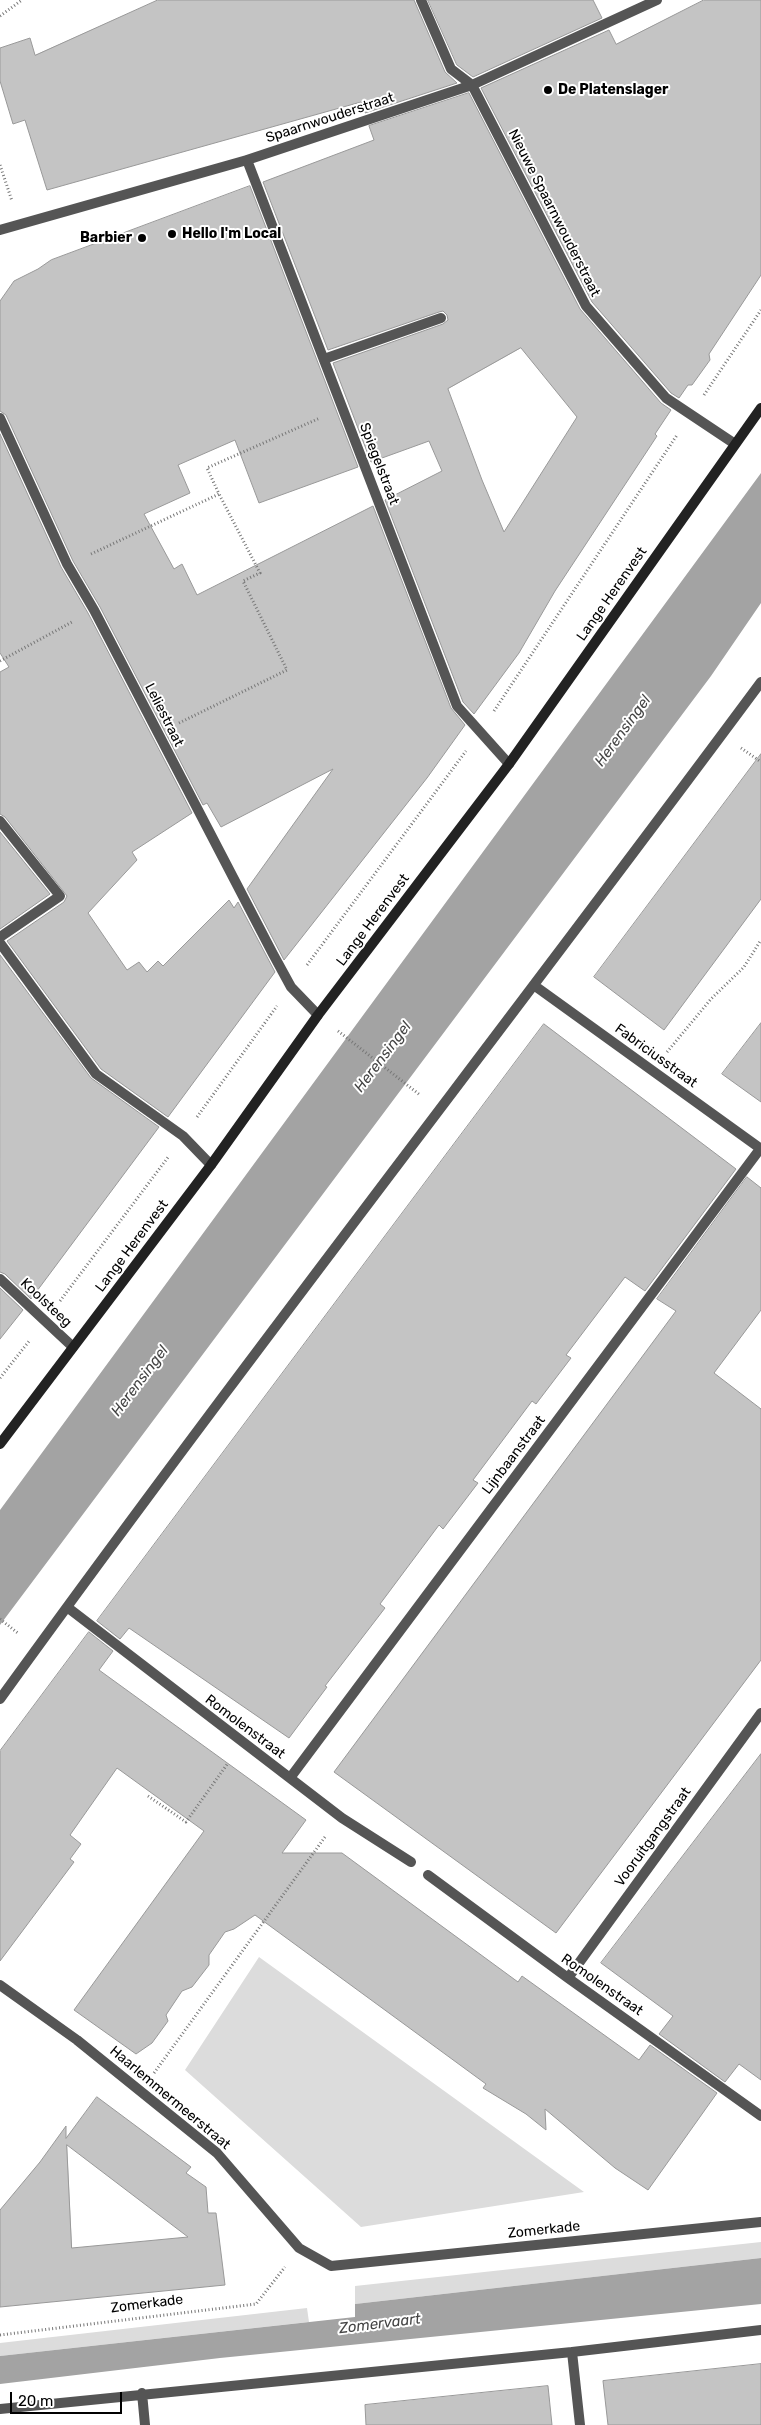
<!DOCTYPE html>
<style>
body{margin:0}
#map{position:relative;width:761px;height:2425px;overflow:hidden;background:#fff;font-family:Rubik,sans-serif}
canvas{display:block}
.scale{position:absolute;left:10px;top:2392px;width:112px;height:22px;box-sizing:border-box;border:2px solid #000;border-top:0;padding-left:6px;font-size:15px;line-height:18px;white-space:nowrap;color:#000;-webkit-text-stroke:4px #fff;paint-order:stroke}
</style>
<div id="map">
<canvas width="761" height="2425"></canvas>
<div class="scale">20 m</div>
</div>
<script>
const c = document.querySelector('canvas').getContext('2d');
c.lineJoin = 'round';
function paint(path, color) {
  c.fillStyle = color;
  c.fill(path, 'evenodd');
}
function strokePath(path, color, width, dash) {
  c.strokeStyle = color;
  c.lineWidth = width;
  c.lineCap = dash ? 'butt' : 'round';
  c.setLineDash(dash || []);
  c.stroke(path);
}
function write(font, color, halo, rows, align = 'center') {
  c.font = font + ' Rubik,sans-serif';
  c.lineWidth = 4;
  c.setLineDash([]);
  c.textBaseline = 'middle';
  c.strokeStyle = halo;
  c.fillStyle = color;
  for (const [text, x, y, turn = 0] of rows) {
    c.save();
    c.translate(x, y);
    c.rotate((+turn || 0) * Math.PI / 180);
    c.textAlign = isNaN(turn) ? turn : align;
    if (halo) c.strokeText(text, 0, 0);
    c.fillText(text, 0, 0);
    c.restore();
  }
}
const green = new Path2D(`
 M259,1957L584,2192L361,2227L185,2070Z
 M761,2242V2258L355,2304V2286Z
 M307,2308L309,2322L0,2356V2343Z`);
const water = new Path2D(`
 M761,473V603L711,676L0,1625V1510Z
 M761,2258V2304L220,2358L0,2384V2356L355,2317V2304Z`);
const building = new Path2D(`
 M158,0H414L445,72L457,83L365,113L361,102L47,190L25,120L13,124L0,81V48L30,38L35,55Z
 M428,0H593L602,18L473,77L457,65Z
 M704,0H761V275L709,354L710,360L692,385H688L679,398L671,393L592,302L481,88L609,30L616,44Z
 M469,93L580,309L661,403L671,410L655,434L657,436L555,591L519,653L474,714L463,702L385,500L442,471L429,441L371,462L333,363L443,324L448,320L447,315L443,311L439,312L328,350L263,182L374,140L369,126ZM521,348L577,417L504,532L482,480L448,389Z
 M250,186L358,467L259,503L235,440L178,465L190,493L144,514L174,569L182,564L197,595L373,506L451,708L465,725L427,778L284,960L247,889L333,769L221,827L207,803L203,805L100,607L73,561L6,415L0,411V301L14,281L38,269L51,260Z
 M0,434L61,567L88,613L192,813L132,852L137,860L88,913L127,970L139,962L147,972L158,961L163,966L229,900L234,908L238,902L275,972L168,1117L101,1069L7,941L64,902L67,896L5,817L0,814V672L9,667L0,653Z
 M761,754V899L664,1030L594,977Z
 M0,832L50,894L0,929Z
 M0,955L91,1078L159,1127L31,1299L5,1274L0,1272Z
 M761,1023V1102L722,1074Z
 M544,1024L736,1169L645,1291L625,1277L566,1355L571,1358L536,1404L532,1401L473,1480L478,1483L443,1529L439,1525L380,1604L385,1608L325,1686L327,1687L289,1738L129,1628L120,1639L97,1621Z
 M747,1177L761,1188V1310L714,1373L761,1409V1660L556,1933L334,1772L676,1311L657,1299Z
 M0,1288L23,1310L0,1339Z
 M89,1632L113,1651L99,1670L306,1820L282,1853H342L518,1982L522,1976L639,2060L650,2045L717,2093L648,2190L615,2168L545,2109L546,2130L526,2114L483,2088L486,2084L255,1915L234,1929L225,1932L209,1955V1965L192,1987L182,1991L166,2015L168,2021L152,2043L136,2054L74,2010L204,1831L117,1768L70,1835L81,1844L70,1859L74,1862L0,1961V1751Z
 M761,1754V2080L739,2064L725,2082L659,2034L673,2016L601,1963Z
 M97,2097L191,2167L186,2173L206,2187L208,2213H216L225,2285L0,2307V2210L40,2162L66,2126V2138ZM67,2145L188,2237L72,2248Z
 M761,2364V2425H608L603,2381Z
 M548,2386L552,2425H366L365,2405Z`);
const path = new Path2D(`
 M0,16L22,0
 M0,165L12,201
 M704,395L761,310
 M91,554L219,494L207,468L320,418
 M0,661L72,622
 M494,711L677,435
 M179,723L287,670L243,581L260,573L219,494
 M741,748L761,762
 M307,965L466,751
 M338,1031L420,1095
 M667,1052L711,999L744,967L761,940
 M197,1117L277,1006
 M60,1301L169,1156
 M0,1378L30,1340
 M0,1619L19,1634
 M148,1796L186,1822L228,1763
 M154,2073L325,1837
 M0,2335L256,2304L285,2267`);
const lane = new Path2D(`
 M324,359L441,318`);
const street = new Path2D(`
 M421,0L451,69L472,85L586,306L666,398L735,444
 M247,160L457,706L509,764
 M0,230L247,160L472,85L657,0
 M0,418L67,564L94,610L273,954L291,987L318,1015
 M0,821L60,896L0,937
 M0,943L96,1074L183,1136L211,1165
 M535,986L761,1149
 M0,1279L73,1347
 M67,1607L342,1818L411,1862
 M0,1699C248,1356 509,1022 761,682
 M290,1778L760,1149
 M428,1875L568,1978L761,2116
 M568,1978L761,1713
 M0,1985L77,2040L217,2153L299,2248L331,2266L761,2222
 M572,2352L580,2425
 M142,2393L145,2425
 M0,2409L572,2352L761,2330`);
const secondary = new Path2D(`
 M0,1444L211,1165L318,1015L509,764L761,408`);
const markers = [
 [548,90,5,"#000"],
 [172,234,5,"#000"],
 [142,238,5,"#000"]
];
const poiNames = [
 ["De Platenslager",558,90],
 ["Hello I'm Local",182,234],
 ["Barbier",132,238,"right"]
];
const streetNames = [
 ["Spaarnwouderstraat",330,118,-18],
 ["Nieuwe Spaarnwouderstraat",554,213,63],
 ["Spiegelstraat",379,464,69],
 ["Lange Herenvest",612,594,-55],
 ["Leliestraat",164,715,63],
 ["Lange Herenvest",373,920,-53],
 ["Fabriciusstraat",656,1056,36],
 ["Lange Herenvest",132,1246,-53],
 ["Koolsteeg",46,1303,43],
 ["Lijnbaanstraat",514,1455,-53],
 ["Romolenstraat",245,1727,37],
 ["Vooruitgangstraat",653,1837,-54],
 ["Romolenstraat",602,1985,35],
 ["Haarlemmermeerstraat",170,2098,40],
 ["Zomerkade",544,2230,-6],
 ["Zomerkade",147,2304,-7]
];
const waterNames = [
 ["Herensingel",623,731,-54],
 ["Herensingel",383,1057,-53],
 ["Herensingel",140,1381,-53],
 ["Zomervaart",380,2324,-7]
];
paint(green, '#dcdcdc');
paint(water, '#a3a3a3');
paint(building, '#c4c4c4');
strokePath(building, '#999', 1);
strokePath(path, '#777', 3, [1, 2.5]);
strokePath(lane, '#555', 10);
strokePath(street, '#555', 10);
strokePath(secondary, '#222', 10);
for (const [x, y, r, color] of markers) {
  const dot = new Path2D();
  dot.arc(x, y, r, 0, 2 * Math.PI);
  c.fillStyle = color;
  c.fill(dot);
  strokePath(dot, '#fff', 2);
}
write('bold 14px', '#000', '#fff', poiNames, 'left');
write('14px', '#000', '#fff', streetNames);
write('italic 15px', '#444', '#fff', waterNames);
</script>
